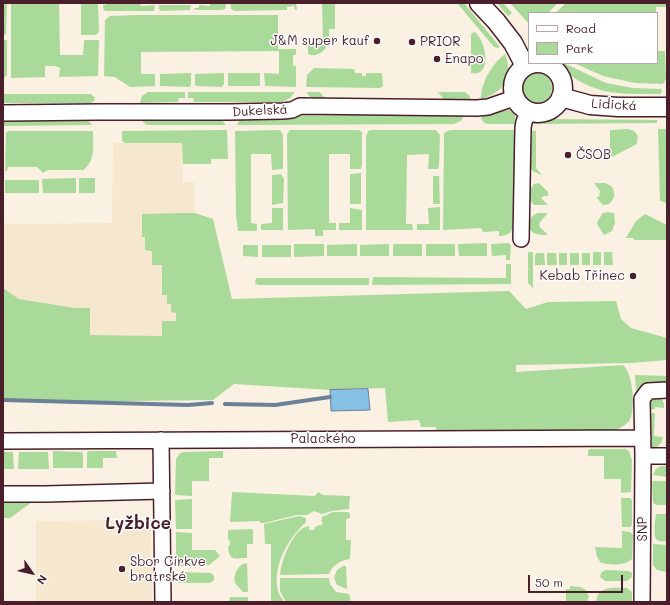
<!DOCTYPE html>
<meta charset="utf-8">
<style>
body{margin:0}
#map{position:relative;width:670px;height:605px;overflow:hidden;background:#faf1e3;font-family:Mali,sans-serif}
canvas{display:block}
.frame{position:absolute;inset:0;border:4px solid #4a1f2b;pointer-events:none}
.legend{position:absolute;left:528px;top:12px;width:130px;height:52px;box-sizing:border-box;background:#fff;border:1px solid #b7a5aa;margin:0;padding:5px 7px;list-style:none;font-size:12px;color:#4a1f2b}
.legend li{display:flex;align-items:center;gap:8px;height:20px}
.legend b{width:20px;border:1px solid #b7a5aa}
.north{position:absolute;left:12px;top:553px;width:40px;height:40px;-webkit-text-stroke:3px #fff;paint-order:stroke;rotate:124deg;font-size:11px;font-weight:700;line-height:16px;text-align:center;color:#4a1f2b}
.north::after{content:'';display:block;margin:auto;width:14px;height:18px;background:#4a1f2b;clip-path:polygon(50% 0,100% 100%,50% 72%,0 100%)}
.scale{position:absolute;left:528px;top:575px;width:95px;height:18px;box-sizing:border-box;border:2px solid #4a1f2b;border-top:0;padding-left:5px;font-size:12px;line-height:14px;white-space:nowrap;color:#4a1f2b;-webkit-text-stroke:3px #fff;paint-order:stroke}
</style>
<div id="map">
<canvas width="670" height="605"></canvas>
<div class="frame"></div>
<ul class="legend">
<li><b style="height:5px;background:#fff"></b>Road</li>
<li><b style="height:11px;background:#aada9a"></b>Park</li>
</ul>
<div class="north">N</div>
<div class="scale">50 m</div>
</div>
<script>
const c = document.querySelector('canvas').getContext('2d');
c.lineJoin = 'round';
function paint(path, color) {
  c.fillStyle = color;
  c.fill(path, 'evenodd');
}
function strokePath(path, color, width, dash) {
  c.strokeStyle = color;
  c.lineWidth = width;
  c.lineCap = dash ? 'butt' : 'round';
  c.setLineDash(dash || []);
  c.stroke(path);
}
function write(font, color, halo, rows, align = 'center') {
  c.font = font + ' Mali,sans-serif';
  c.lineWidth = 3;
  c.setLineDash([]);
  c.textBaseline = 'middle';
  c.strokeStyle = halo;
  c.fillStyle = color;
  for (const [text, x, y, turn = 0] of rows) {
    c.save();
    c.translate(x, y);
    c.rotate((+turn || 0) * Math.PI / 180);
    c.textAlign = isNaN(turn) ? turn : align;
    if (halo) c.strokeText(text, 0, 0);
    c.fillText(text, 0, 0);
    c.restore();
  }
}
const built = new Path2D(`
 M113,143H182L183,182H194L195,213L143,214L142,236L145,237L152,251L162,265V295H167L176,312L177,321L162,336L90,335V308H75L19,299L3,288V224L112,223Z
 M151,520L152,602H36V521Z`);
const green = new Path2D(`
 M3,3H7L6,34L5,35H3Z
 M11,3H59L60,55H83L84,40H99L98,76L58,77H59L60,68L55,66H45V76L46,77L11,78Z
 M81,3H98L99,32L96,35H81Z
 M106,3H140L141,6L155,5L154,11H105L103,8V5H106Z
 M210,3H226C226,7 226,9 222,10H196L194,9V8H199V5L210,6Z
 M230,3H296L297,9L295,10L294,6L287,7V10L234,11L231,9Z
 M322,3H335V29H329C329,33 330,39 329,42C326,51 317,58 308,54V40H323Z
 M457,3H464L500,47L498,48L494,47Z
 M497,3H503L512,13L508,16Z
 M510,3H558L548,13H529V24Z
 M566,3H667V7H656V13H555Z
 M159,5H191L190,10L160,11L159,9Z
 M135,15H278V49H296V55H293V66H296V87L265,86L264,73L279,74V51L141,52V74H155V86L130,87L115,77L104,76L105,20L110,16Z
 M475,32C486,41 493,78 471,73V35L472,33Z
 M3,40H6L7,41V75L4,78H3Z
 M657,51H665L666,79L664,83L662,84L635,83L603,76L574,63H657Z
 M505,54C514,76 504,93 481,99C481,82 492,64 505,54Z
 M554,63H564L606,83L633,88L662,89L661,94C612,94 594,96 554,63Z
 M314,68L354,69L355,73H362V76H366V73H382L383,86L380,88L306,87L307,75Z
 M522 88a15 15 0 1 1 30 0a15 15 0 1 1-30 0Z
 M191,73V85L190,87L160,86V74Z
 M224,73V84L222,87L197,86L195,85V74Z
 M228,73H260V86H229L228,85Z
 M148,92H185V98H179L178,102L140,103L142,96Z
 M188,92H295L290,98L282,102H194L193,98H188Z
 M306,92H320L328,102L312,99Z
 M438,92H465L469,95L471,100L445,101Z
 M3,94H91L95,98L94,101L91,103H3Z
 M510,110L515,114V124H488C483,123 481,120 481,115Z
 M462,114L464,115L462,120L454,124L237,125C239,119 244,117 250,116Z
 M140,116L221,119L226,125H147L143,122Z
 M3,117H85L92,125L3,126Z
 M544,119L657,120V123L532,124L536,121Z
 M627,129C634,130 637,132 638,138L637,139V144L612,157H610V130Z
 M658,129H667V203L660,201Z
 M227,130L228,159H211V164H183L182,143H125L122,141V131Z
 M280,130L283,135V169L272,170L271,154H251V223L257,224V231H238L236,216L235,131Z
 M290,130H359L362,132V164L361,169H350V154H329V223H336V230H323V236H315V229L288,230L287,134Z
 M371,130H436L440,135L439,166L438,169H428L429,154L407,155L406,224H412L413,230H366V137L368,131Z
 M450,130H515L516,220C514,230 510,236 499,236V231L483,232L481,228L443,230L444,138V133Z
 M528,130L536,131V168L542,175L534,172L530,168Z
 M8,131H93C93,144 96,162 83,170H48L43,173L37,167H8L7,171H5L6,133Z
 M361,173V204H350V174Z
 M281,174L284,179L283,203L272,205V175Z
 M433,176H439L440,204H433Z
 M76,178V193H43L42,179Z
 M79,178H95V193H79Z
 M5,180H39V193H5Z
 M539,183L548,192V196H544L541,198L548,205H534L529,199L530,189L534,184Z
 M594,183H605L611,186C616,192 615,199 609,204L603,205L596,197H599L600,191Z
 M440,207V230H417V224H429L428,208Z
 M272,208H283V230H261V224L272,223Z
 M350,208L362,210V230H339V223H350Z
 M608,212L614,213L615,223L612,231L604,235L598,226L597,222L603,213Z
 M181,213H195L213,219L232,299L509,291L526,309L548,302L616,301L621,319L631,328L667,338V360L632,363L516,365V372L623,365C633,374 635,404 631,417C629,423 623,427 617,429V432H436V427H421L419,420L388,422L385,388L330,390L234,384L213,400L42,402L3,401V288L19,299L75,308H90V335L162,336V321H176V313L171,312V304H167V295H162V265H152V251L145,250V237H142V214Z
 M538,213H548L540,222L539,226L548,235C539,235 533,235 528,227C529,220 531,215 538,213Z
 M645,214L667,225V240H634L633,238H626L636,221Z
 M487,243V256H459L458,244Z
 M509,243L511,246L510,260H506V255L492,256L491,244Z
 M294,244H324V256L294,257Z
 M357,244V256H327V245Z
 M389,244V256H360V245Z
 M393,244H422V256H393Z
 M426,244H455V256H426Z
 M243,245H258V257L243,256Z
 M262,245H291V257H262Z
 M528,252H533V288L528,283Z
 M593,252H601V265H593Z
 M604,252H612L613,265H604Z
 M537,253H544L545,265H535V255Z
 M547,253H556L557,265H547Z
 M559,253H567V265H559Z
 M570,253H579V265H570Z
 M582,253H590V265H582Z
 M506,264H511V284L372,285L373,277L506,278Z
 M256,278H369V285H258L255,283Z
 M635,375L667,376V385L637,394L636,392Z
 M654,397L662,399L664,404V408L655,407V409L648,410L649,402Z
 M648,413H655L654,436L663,437L661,443L656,448L649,447Z
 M590,449H625L629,451L632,460L631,492L621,493V479H604V456H588V450Z
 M53,451L82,452L83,455V468H53Z
 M89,451H116L117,458H103V468H87V452Z
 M223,451V458H209V481H192V496L176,495L175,494L176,459L180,453L184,452Z
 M3,452H13L14,469H3Z
 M19,452H48L49,469H18Z
 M661,466H667V477L653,475L656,469Z
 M653,481H667V505H657L653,503L652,483Z
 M232,492L315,496L318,492L323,495L350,496L349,509L332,511L322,514L314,511L307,515H297L264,523H260V521L230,522Z
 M621,498H630L632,500V525L630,527H622Z
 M3,499L35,500L10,518H3Z
 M192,499V529H176L175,500Z
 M333,512H347L350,513V518L346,519V540H351L350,559C340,561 333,564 329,574L280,575C281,561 293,528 309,526V530H314L315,527L320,525L321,526L323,522H321L322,517Z
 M656,514H667V541C664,541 660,542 657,540C653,537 655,519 656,514Z
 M299,516L306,518V522C288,539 272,565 278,591C279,595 282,598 284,602H271V544H265L264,524Z
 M253,529V544H247V558C234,558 229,562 228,546L230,545V541L228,540V530Z
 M622,531L630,532L633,535L632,559C625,566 610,565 601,563L597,557L595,547L622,548Z
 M176,532L192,533V550H215L220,556L209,565L178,566L176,564Z
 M653,544L667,545V572L657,570L653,565Z
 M247,563L248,592H243L235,583C233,574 238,564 247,563Z
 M343,566H346L347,589L337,585L334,578L337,570Z
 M605,570L629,571L632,573V577L627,581H605L600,577L601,573Z
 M180,572L211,573L214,576V580L210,583H178L177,581V575Z
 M280,578H329L330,584L336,592L349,594L351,602H286L280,591Z
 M570,586L580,587L586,590L589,597L587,602H566V589H570Z
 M627,588L632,592V602H596C598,585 613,588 627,588Z
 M230,597H248V602H229Z`);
const water = new Path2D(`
 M368,389L370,410L331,411L330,390Z`);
const stream = new Path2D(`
 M3,400L188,405L212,403
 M225,404L275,405L330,397`);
const minor = new Path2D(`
 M3,113L98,112H229L283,111L292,110L300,106L477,108L488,107L514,98
 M521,239L523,128L524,122L528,112
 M667,390L648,391L642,399L643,456H667
 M161,440L163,602
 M3,441L643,438
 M3,494H45L162,491
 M642,602L643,456`);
const tertiary = new Path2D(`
 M479,3L496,21L513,43L525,66
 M513 88a25 25 0 1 1 50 0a25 25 0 1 1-50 0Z
 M561,97L590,105L618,107H667`);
const markers = [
 [377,41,4,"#4a1f2b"],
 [412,42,4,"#4a1f2b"],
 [437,59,4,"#4a1f2b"],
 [568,155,4,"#4a1f2b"],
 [633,276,4,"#4a1f2b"],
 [122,569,4,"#4a1f2b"]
];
const poiNames = [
 ["J&M super kauf",369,41,"right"],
 ["PRIOR",420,42],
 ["Enapo",445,59],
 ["ČSOB",576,155],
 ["Kebab Třinec",625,276,"right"],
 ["Sbor Církve",130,562],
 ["bratrské",130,577]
];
const streetNames = [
 ["Lidická",614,105,3],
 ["Dukelská",260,111,-3],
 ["Palackého",323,439],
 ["SNP",643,529,-90]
];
const districtNames = [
 ["Lyžbice",138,524]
];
paint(built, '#f6e7cf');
paint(green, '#aada9a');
paint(water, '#85c1e4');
strokePath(water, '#6d809a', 1);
strokePath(stream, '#6d809a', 4);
strokePath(minor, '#4a1f2b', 18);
strokePath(tertiary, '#4a1f2b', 21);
strokePath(minor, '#fff', 15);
strokePath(tertiary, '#fff', 18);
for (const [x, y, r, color] of markers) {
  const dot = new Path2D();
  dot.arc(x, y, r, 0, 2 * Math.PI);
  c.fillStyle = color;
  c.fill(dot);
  strokePath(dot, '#fff', 1.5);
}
write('13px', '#4a1f2b', '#fff', poiNames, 'left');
write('13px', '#4a1f2b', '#fff', streetNames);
write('bold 17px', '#4a1f2b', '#fff', districtNames);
</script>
